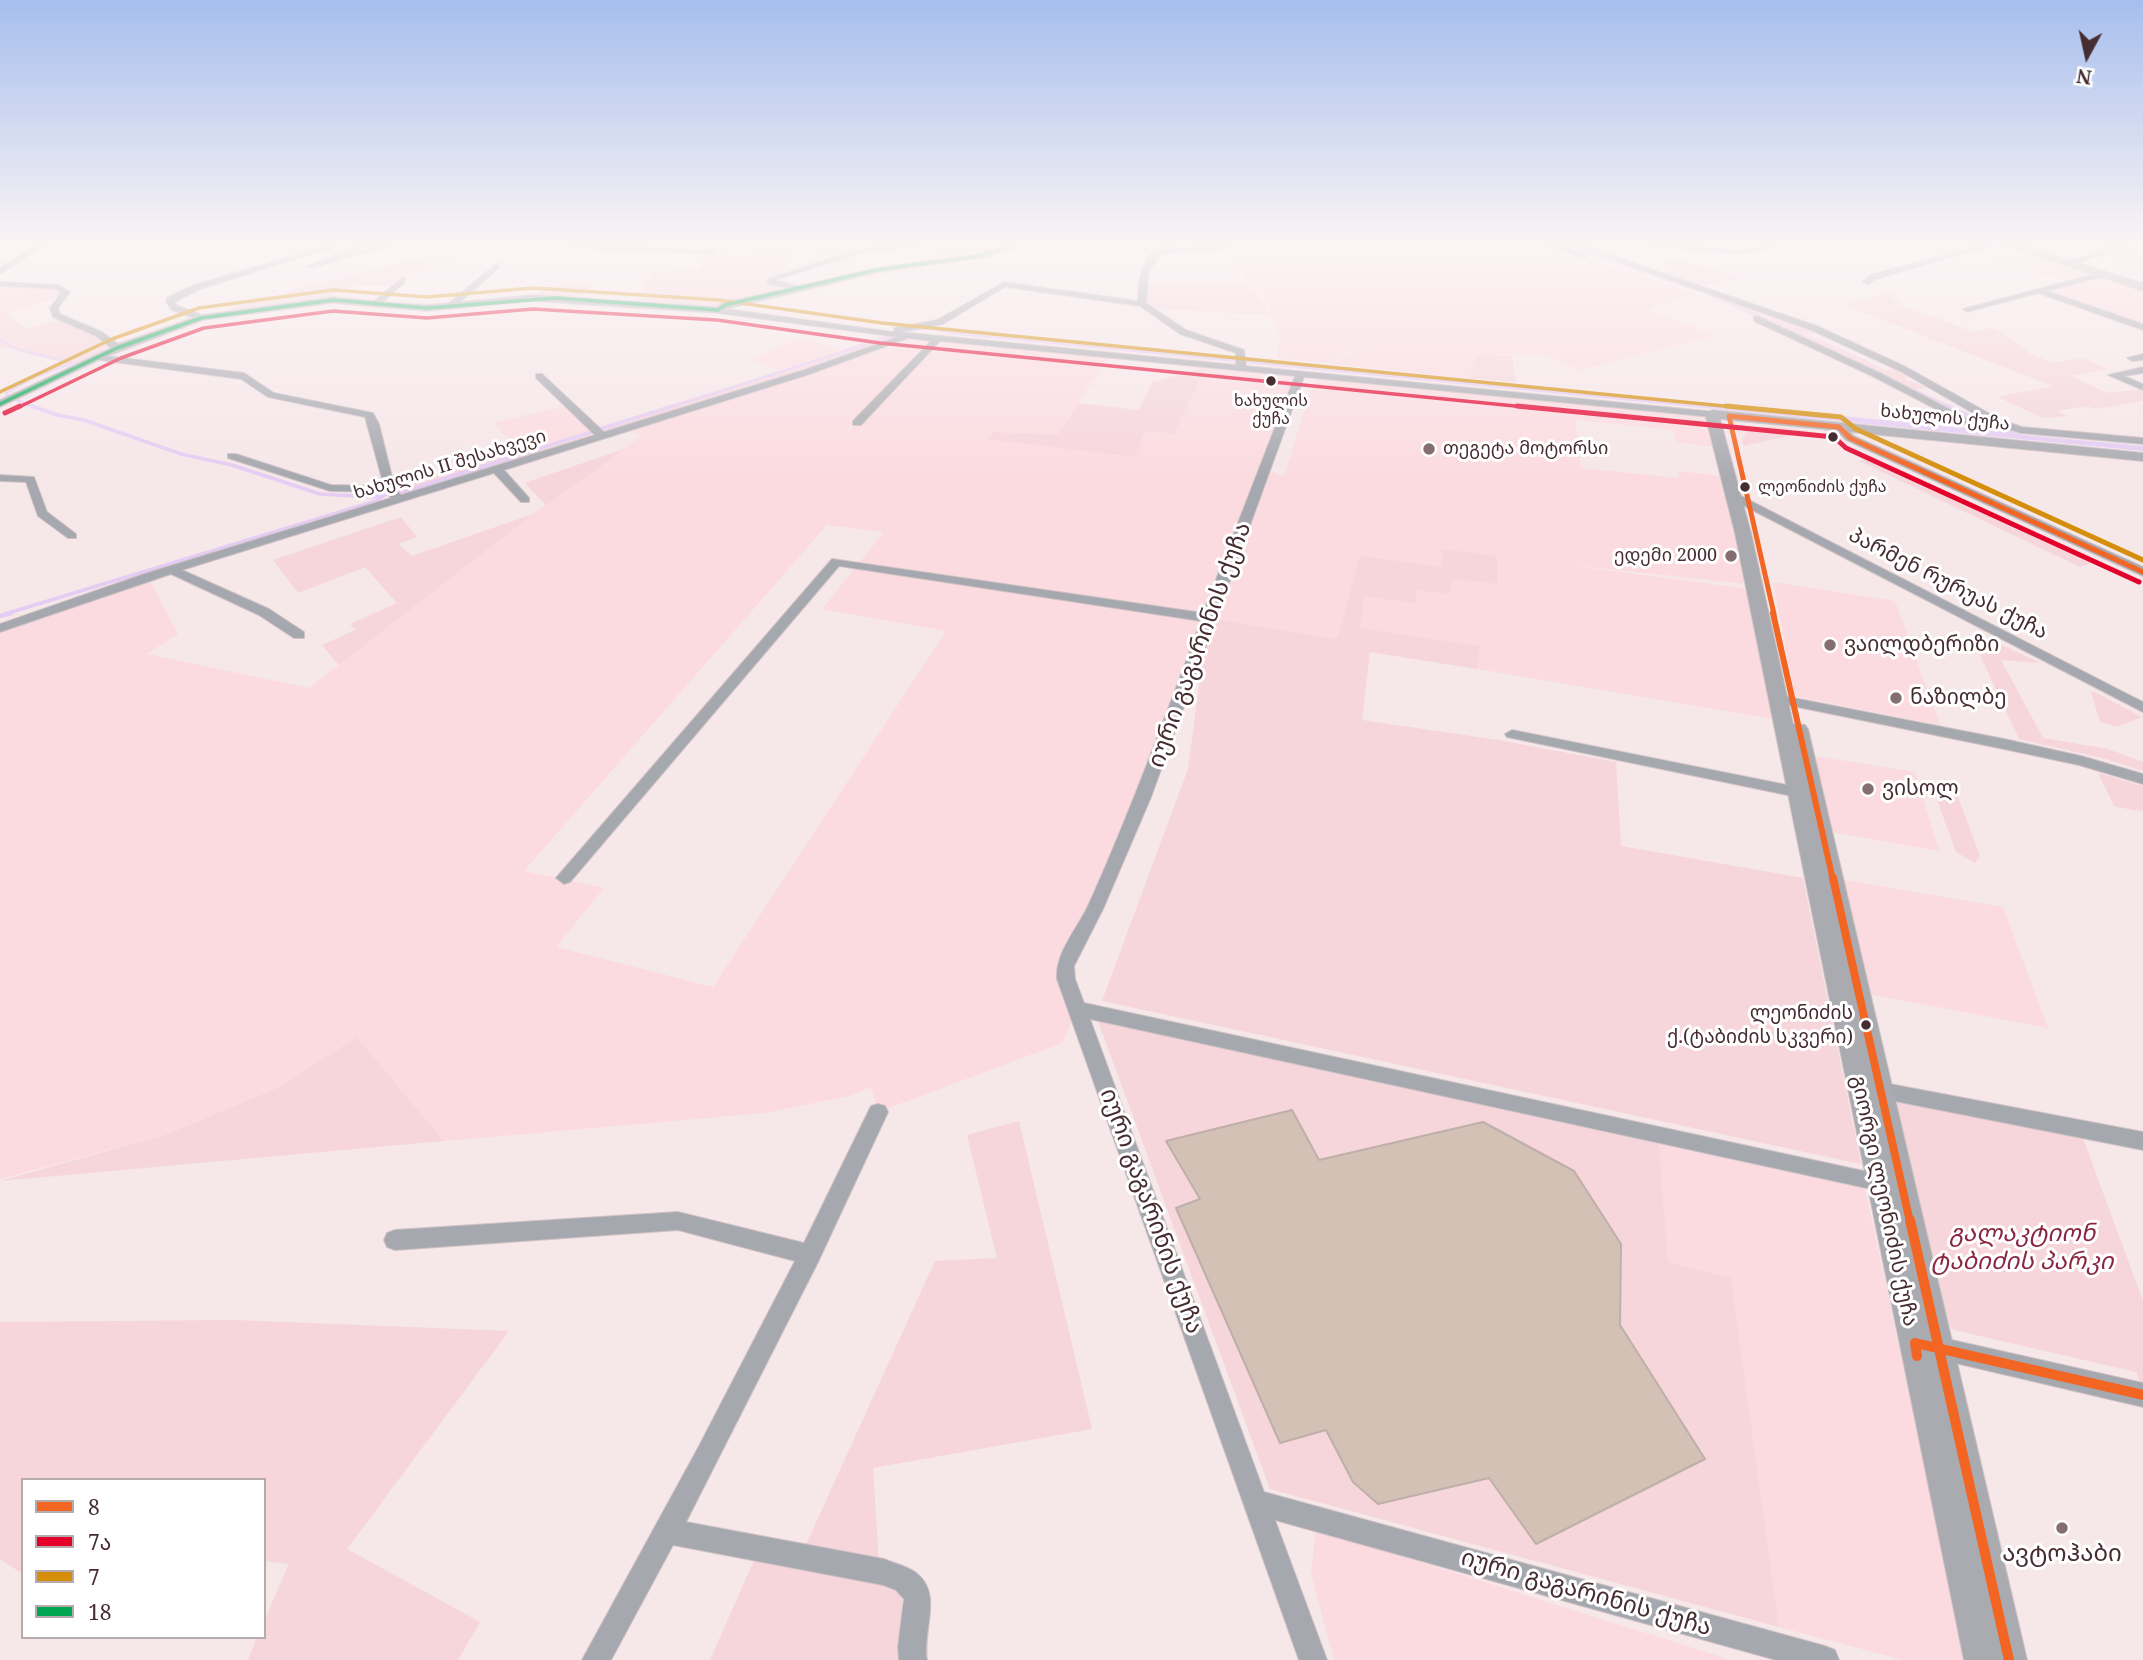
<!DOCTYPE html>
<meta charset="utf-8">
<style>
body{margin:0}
#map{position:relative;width:2143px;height:1660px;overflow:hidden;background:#f6e7e9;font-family:"Noto Serif","Noto Sans Georgian",serif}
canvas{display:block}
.legend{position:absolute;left:21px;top:1478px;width:245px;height:161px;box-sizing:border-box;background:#fff;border:2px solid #b5abad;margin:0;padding:9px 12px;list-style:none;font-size:21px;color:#462d32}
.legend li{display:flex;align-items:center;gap:14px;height:35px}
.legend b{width:35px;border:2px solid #b5abad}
.north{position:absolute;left:2052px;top:21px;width:70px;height:70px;-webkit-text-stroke:5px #fff;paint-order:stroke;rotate:188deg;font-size:19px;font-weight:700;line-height:28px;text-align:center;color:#462d32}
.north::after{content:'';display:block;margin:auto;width:24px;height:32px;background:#462d32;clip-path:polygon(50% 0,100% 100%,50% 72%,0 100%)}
</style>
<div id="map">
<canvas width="2143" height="1660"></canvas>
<ul class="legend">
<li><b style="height:9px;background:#f26522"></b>8</li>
<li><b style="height:9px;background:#e4002b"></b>7ა</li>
<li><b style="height:9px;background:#d48e0a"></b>7</li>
<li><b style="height:9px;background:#00a651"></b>18</li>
</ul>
<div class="north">N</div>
</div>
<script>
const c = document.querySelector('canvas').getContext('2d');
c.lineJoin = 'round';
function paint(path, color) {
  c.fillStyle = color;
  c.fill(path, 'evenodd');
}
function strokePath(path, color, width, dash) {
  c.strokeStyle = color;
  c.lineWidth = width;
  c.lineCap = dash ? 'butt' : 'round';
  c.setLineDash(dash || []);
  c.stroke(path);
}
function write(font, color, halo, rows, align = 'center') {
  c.font = font + ' "Noto Serif","Noto Sans Georgian",serif';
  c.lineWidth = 6;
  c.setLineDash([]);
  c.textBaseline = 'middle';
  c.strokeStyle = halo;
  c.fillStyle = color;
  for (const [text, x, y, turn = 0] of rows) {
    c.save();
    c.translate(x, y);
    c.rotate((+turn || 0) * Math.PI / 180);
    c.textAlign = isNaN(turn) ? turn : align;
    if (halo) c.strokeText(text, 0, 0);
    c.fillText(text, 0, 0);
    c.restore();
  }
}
const built = new Path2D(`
 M1245,246H1554L1695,293L1648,310L1717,335L1580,370L1543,354L1477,356L1469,378L1333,364L1399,328L1331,363L1276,358L1280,335L1264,299L1248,284L1223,248Z
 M1957,246H1982L1976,248L2007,246L2143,291V327L2043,291L2072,283Z
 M912,338L932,340L846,431H849L939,341L1108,358L1058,434L993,432L1135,457L1145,430L1174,434L1206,368L1292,376L1299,381L1266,470L1284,476L1314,380L1329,378L1707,416L1715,447L1676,442L1673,430L1575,420L1581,468L1679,478L1678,471L1722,476L1747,584L1561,564L1749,589L1773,719L1477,669L1479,646L1360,628L1364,596L1415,604L1417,590L1453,579L1497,584V557L1442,550V567L1360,557L1337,639L1208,618L1065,966L1078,1009L1062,1043L878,1112L871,1087L849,1096L765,1113L444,1141L357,1037L279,1087L168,1134L0,1179V623L148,577L178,634L147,654L309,688L533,514L640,437L629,427L686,412ZM827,525L884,532L822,609L946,631L713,987L556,947L604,888L524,871Z
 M796,340L803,342L809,340L844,351L781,371L750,359Z
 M568,405L602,436L528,459L493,423Z
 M1773,582L1895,601L1940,725L1795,696Z
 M1809,755L1915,772L1939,851L1826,831Z
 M1838,879L2003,907L2048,1028L1868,994Z
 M1659,1144L1865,1189L1967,1660H1903L1779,1627L1731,1278L1668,1262Z
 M1316,1529L1731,1660H1334L1311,1573Z`);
const green = new Path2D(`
 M768,246H866L868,250L837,258L792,251L781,273L768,277L767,282L795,287L715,308L637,302L652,273L699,269L702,256L770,248Z
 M924,246H1013L976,257L938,259Z
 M2123,246H2143V267L2099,253Z
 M1579,248L1724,296L1764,315L1817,331L1818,334H1806L1864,359L1884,370L1896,369L1910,377L1904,379L1930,388L1910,390L1705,294L1573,250Z
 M458,255C444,270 426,265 409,274C405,276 400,282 396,286H357L341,289L326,299L234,313L231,301L282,298L292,289L383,268L407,258Z
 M1669,260L1686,261L1744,278L1736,281L1729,279L1700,286L1660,274L1675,269L1660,262Z
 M594,283L582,298L535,296L549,286Z
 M0,284L59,287L64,296L6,313L26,329L64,318L99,334L117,348C107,353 97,360 87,362C61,369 26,345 0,348Z
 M1142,284H1247L1262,299L1269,315L1147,308Z
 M1888,293L1904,307L1975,332L1991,328L2002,332L2031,354L2052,363L2083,358L2108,369L2071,376L2108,393L2143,389V401L2095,409L2087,406L2057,411L2068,416L2043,418L1997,397L2053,386L1844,305Z
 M885,335L900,338L805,372L609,432L602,426L846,351L844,349Z
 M1477,356H1512L1516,382L1469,378Z
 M1206,368L1174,434L1145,431L1135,457L987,439L993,432L1058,434L1079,403L1139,410L1152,382Z
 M1771,426L1811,431L1743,446L1742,440L1747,429Z
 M626,448L546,505L525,483Z
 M520,451L528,459L398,499L390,490Z
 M1869,458L2091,563L2080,567L1859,461Z
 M533,514L339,665L322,645L356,630L350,624L397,603L365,567L298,593L273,560L401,517L417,537L398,544L412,556Z
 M1442,549L1497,556V584L1453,579L1450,594L1417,590L1416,604L1364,596L1360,628L1480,646L1477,669L1370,652L1362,720L1498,740L1616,762L1621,846L1803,878L1861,1164L1102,1001L1188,769L1208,618L1337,639L1360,556L1442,567Z
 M1974,642L2002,645L2041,663L2001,660L2043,738L2108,749L2143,762V771L2106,759L2019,739Z
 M2093,691L2142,717L2117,727L2100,722L2091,692Z
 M2098,773L2143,786V811L2115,807Z
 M1932,786L1955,789L1980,856L1975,863L1956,852Z
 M1098,1021L1659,1144L1668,1262L1731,1278L1779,1627L1270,1489Z
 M357,1037L444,1141L0,1181L168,1134L279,1087Z
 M1890,1096L2081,1133L2143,1301V1383H2140L2136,1372L1954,1330L1941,1317Z
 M1019,1121L1092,1429L873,1468L879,1564L804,1549L935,1261L997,1258L967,1135Z
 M234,1320L509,1331L347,1549L480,1622L458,1660H248L257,1637H264V1621L289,1564L264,1561V1480H23V1574L0,1559V1322Z
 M755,1558L891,1582L902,1596L901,1660H710Z`);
const water = new Path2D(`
 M1195,353L1965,428L1997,426L2023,435L2143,446V451L1193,358Z`);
const streamFar2 = new Path2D(`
 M1578,249L1689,287
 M1718,297L1952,408
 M0,340L16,349L72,363L35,377L6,393L9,397L37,408
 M668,408L908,331L931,328L951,333L1197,357`);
const streamFar1 = new Path2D(`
 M32,406L57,415L84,420L181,454L232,465L320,494L372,497L406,491L673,406
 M1948,406L1974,418
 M5,614L376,501L383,496`);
const stream = new Path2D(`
 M0,616L11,613`);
const building = new Path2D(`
 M1292,1110L1319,1160L1483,1122L1574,1171L1621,1244L1620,1325L1705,1459L1536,1544L1489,1478L1378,1504L1353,1482L1326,1430L1280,1443L1176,1208L1200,1199L1166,1141Z`);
const minor = new Path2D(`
 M34,246H43L0,274V268Z
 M326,246H337L200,289L174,302L178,306L202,315L333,297L374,301L402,278H405V282L383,302L427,305L449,303L497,263L500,267L460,302L533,295L717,307L722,303L789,288L768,284L767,279L860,249L916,246L861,253L775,280L798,286L881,267L973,255L1008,246H1018L987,257L881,272L726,309L894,332V328L937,320L1004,282L1138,301C1138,278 1143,246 1172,246L1169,249L1232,246L1228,248L1161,254L1149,270L1146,303L1186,330L1244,350L1246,366L1716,412L1717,414L1712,417L1304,377L1151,797L1103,909L1074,966L1075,979L1084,1003L1887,1176L1890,1182L1887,1188L1880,1191L1090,1019L1264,1492L1825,1646L1835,1650L1839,1660H1776L1275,1520L1327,1660H1299L1057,979C1055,953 1077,929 1088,906C1130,813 1165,717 1201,621L839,566L570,882L564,884L556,878L832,559L1203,613L1295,376L940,341L861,425H853V421L931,341L908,338L810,374L504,470L529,498V502H521L494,473L182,570L269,609L304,632V638H294L259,615L171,574L0,632V624L144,574L391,498L387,492L330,491L228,458V454H236L331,485L384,486L365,417L268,397L241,379L99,360L0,407V400L111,348L96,336L53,317L50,308L61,293L57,289L0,286V282L59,285L70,292L58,308L60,314L102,332L118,344L193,318L172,310L166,302L168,297L194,285ZM1005,287L1140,306L1180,334L1236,353V365L900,332L943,324ZM533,301L718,313L897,337L804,370L604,432L542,374H536V378L595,435L401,495L395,489L379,424L373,413L274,393L244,373L108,356L203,320L333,303L427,311Z
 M358,246H368L359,251L377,246H389L311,268L307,266Z
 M573,246L713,250L717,252L713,254L577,248Z
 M1550,246H1561L1589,256L1582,258Z
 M1573,246H1584L1817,326L1906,367L2001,420L2022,427L2143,438V444L2021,433L1996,425H1986L1987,421L1900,371L1811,330Z
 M1652,246L1740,250L1778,246L1740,254Z
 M1978,246H1990L1876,279L1869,284L1862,282L1870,275Z
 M2116,246H2127L2071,265L2064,263Z
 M2102,272L2105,276L2047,291L2143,324V330L2038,293L1967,312L1963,309Z
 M1757,316L1878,372L1978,424L1969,426L1872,376L1754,321V317Z
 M2143,354V360L2132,361L2127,358Z
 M2143,367V373L2124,376L2143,384V390L2108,375Z
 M1835,425H1843L1854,436L2143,567V576L1846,440L1835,429Z
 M0,475L34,477L47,512L76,534V538H68L38,516L26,482L0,481Z
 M1731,495H1739L2143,702V712L1731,499Z
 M1778,695L2004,739L2081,756L2143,774V784L2079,765L2004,749L1773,702L1771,699L1773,696Z
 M1512,730L1797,787L1805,792L1797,797L1507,737L1505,734Z
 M1874,1081L2143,1132V1150L1874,1097L1867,1095L1864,1089L1867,1083Z
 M878,1104L885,1106L888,1112L818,1262L686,1522L884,1559C893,1563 906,1566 915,1572C944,1593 922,1630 927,1660H899L898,1647L904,1599L896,1590L883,1585L673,1545L611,1660H582L698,1448L795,1261L678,1230L395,1250L387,1247L384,1240L387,1233L395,1230L678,1212L804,1243L871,1106Z
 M1934,1336L2143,1383V1407L1934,1358L1926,1355L1923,1347L1926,1339Z`);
const major = new Path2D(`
 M1712,410L2143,453V461L1720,419L1751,533L1793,724L1805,725L1808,729L2027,1660H1964L1735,533L1705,414Z`);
const highway = new Path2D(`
 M2008,246H2025L2143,283V291Z`);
const bus1Far3 = new Path2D(`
 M1839,427L1850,438L2143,572
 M1774,614L1729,416L1839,427`);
const bus1Far2 = new Path2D(`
 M1773,613L1833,880`);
const bus1Far1 = new Path2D(`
 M1833,878L1910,1222`);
const bus1 = new Path2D(`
 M1910,1220L2009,1660
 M1917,1356L1915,1343L2143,1395`);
const bus2Far1 = new Path2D(`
 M17,408L121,358L204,328L333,311L427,318L533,309L717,320L880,343L1535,408`);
const bus2 = new Path2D(`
 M1517,406L1834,437L1846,448L2139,582
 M5,413L20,406`);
const bus3Far1 = new Path2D(`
 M0,392L112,339L199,308L333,290L427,297L533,288L719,300L882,323L1744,408`);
const bus3 = new Path2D(`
 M1726,406L1841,417L1856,429L2143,560`);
const bus4 = new Path2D(`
 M0,404L117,348L201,318L333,300L427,308L556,298L718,310L725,305L876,270L971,257L1014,246`);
const markers = [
 [1271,381,6,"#462d32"],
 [1833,437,6,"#462d32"],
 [1429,449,7,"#846e72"],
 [1745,487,6,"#462d32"],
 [1731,556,7,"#846e72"],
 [1830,645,7,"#846e72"],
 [1896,698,7,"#846e72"],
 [1868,789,7,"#846e72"],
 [1866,1025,6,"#462d32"],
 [2062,1528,7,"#846e72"]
];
const farBusnames = [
 ["ხახულის",1271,401],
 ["ქუჩა",1271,419],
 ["ლეონიძის ქუჩა",1758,487,"left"]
];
const farStreetnames = [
 ["ხახულის ქუჩა",1945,418,6],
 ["ხახულის II შესახვევი",450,465,-17]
];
const farPoinames = [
 ["თეგეტა მოტორსი",1443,449],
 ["ედემი 2000",1717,556,"right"]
];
const busNames = [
 ["ლეონიძის",1853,1014],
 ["ქ.(ტაბიძის სკვერი)",1853,1038]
];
const streetNames = [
 ["პარმენ რურუას ქუჩა",1948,584,27],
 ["გიორგი ლეონიძის ქუჩა",1884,1201,78]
];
const poiNames = [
 ["ვაილდბერიზი",1844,645],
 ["ნაზილბე",1910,698],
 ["ვისოლ",1882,789]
];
const nearStreetnames = [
 ["იური გაგარინის ქუჩა",1200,645,-70],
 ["იური გაგარინის ქუჩა",1151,1211,70],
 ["იური გაგარინის ქუჩა",1586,1593,16]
];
const nearParknames = [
 ["გალაკტიონ",2022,1234],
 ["ტაბიძის პარკი",2022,1262]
];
const nearPoinames = [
 ["ავტოჰაბი",2062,1554]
];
paint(built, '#fbdbe0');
paint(green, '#f6d5db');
paint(water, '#e4ccf4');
strokePath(streamFar2, '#e4ccf4', 2.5);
strokePath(streamFar1, '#e4ccf4', 3.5);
strokePath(stream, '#e4ccf4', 4.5);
paint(building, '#d3c1b6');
strokePath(building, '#beafa8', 2);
strokePath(minor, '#d1c3c5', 2);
strokePath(major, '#d1c3c5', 2);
strokePath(highway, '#d1c3c5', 2);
paint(minor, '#a6a8af');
paint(major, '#aaabb1');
paint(highway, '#b3b0b3');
strokePath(bus1Far3, '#f26522', 5);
strokePath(bus1Far2, '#f26522', 6);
strokePath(bus1Far1, '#f26522', 8);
strokePath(bus1, '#f26522', 10);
strokePath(bus2Far1, '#e4002b', 3.5);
strokePath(bus2, '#e4002b', 5);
strokePath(bus3Far1, '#d48e0a', 3.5);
strokePath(bus3, '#d48e0a', 5);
strokePath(bus4, '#00a651', 3.5);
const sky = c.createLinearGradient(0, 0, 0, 478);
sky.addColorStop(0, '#a6beed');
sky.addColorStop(0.51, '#fbf4f5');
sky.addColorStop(1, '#fbf4f500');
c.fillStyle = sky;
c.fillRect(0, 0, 2143, 478);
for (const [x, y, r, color] of markers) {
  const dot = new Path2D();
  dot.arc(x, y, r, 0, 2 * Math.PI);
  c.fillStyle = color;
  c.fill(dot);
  strokePath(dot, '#fff', 2.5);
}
write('16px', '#462d32', '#fff', farBusnames);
write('18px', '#462d32', '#fff', farStreetnames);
write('18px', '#462d32', '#fff', farPoinames, 'left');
write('19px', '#462d32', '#fff', busNames, 'right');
write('21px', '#462d32', '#fff', streetNames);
write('21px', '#462d32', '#fff', poiNames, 'left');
write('24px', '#462d32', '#fff', nearStreetnames);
write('italic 24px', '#892643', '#fff', nearParknames);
write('24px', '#462d32', '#fff', nearPoinames);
</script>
